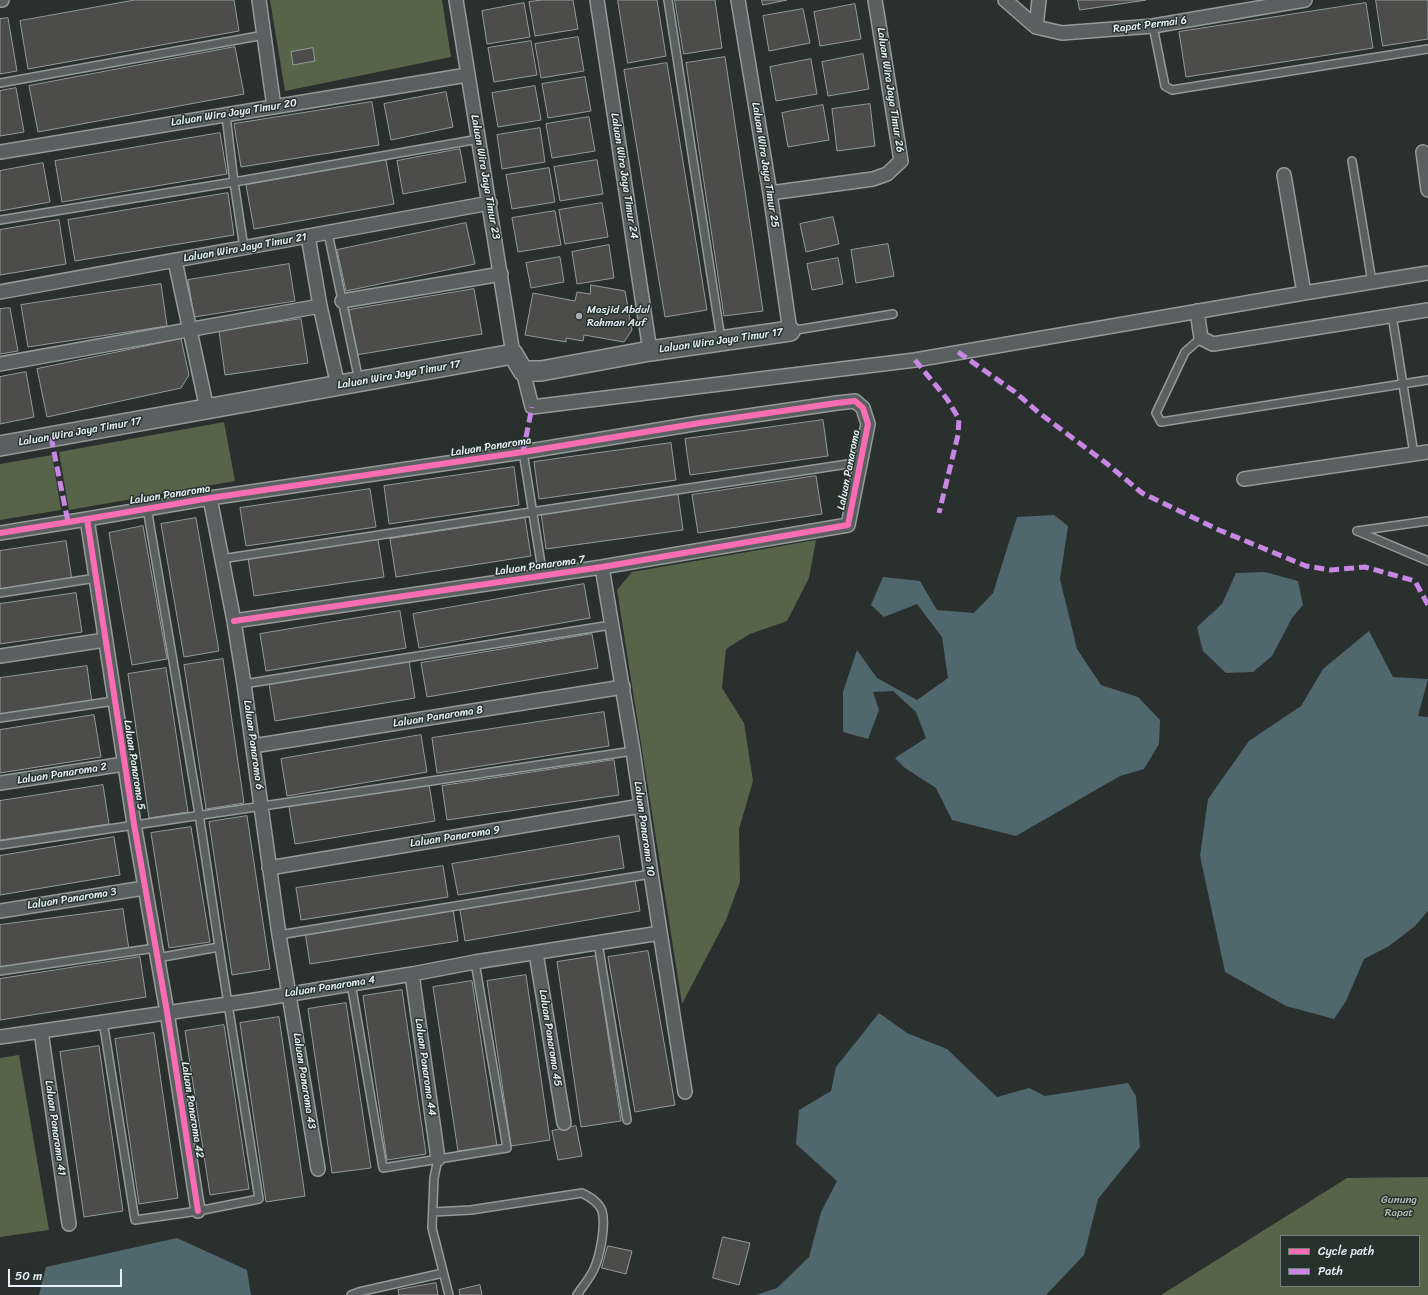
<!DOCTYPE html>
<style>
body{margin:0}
#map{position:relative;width:1428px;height:1295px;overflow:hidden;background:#29302d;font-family:Sriracha,sans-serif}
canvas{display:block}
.legend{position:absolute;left:1280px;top:1235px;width:140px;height:52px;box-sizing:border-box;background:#26332d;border:1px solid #747f7e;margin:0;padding:5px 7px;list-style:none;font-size:12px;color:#e8f1f8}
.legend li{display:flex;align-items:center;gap:8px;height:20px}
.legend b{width:20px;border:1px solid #747f7e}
.scale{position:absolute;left:8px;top:1269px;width:114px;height:18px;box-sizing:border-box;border:2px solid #e8f1f8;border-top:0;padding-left:5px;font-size:12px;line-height:14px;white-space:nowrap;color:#e8f1f8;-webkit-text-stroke:3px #26332d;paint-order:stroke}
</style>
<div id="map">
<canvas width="1428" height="1295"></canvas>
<ul class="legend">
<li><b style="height:5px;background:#f96db3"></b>Cycle path</li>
<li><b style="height:5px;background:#c787e3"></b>Path</li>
</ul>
<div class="scale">50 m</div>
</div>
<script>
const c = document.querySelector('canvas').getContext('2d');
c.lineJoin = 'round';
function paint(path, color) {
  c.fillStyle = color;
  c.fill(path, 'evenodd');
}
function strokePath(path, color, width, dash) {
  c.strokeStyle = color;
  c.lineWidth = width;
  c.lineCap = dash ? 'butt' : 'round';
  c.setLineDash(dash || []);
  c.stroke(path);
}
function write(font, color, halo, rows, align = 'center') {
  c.font = font + ' Sriracha,sans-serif';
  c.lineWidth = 3;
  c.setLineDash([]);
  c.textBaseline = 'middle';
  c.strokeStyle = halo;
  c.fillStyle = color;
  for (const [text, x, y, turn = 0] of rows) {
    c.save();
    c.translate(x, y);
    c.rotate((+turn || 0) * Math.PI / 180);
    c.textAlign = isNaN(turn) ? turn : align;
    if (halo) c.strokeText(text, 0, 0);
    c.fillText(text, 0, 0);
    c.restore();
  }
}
const green = new Path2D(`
 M270,0H442L451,57L285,91Z
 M224,422L235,481L69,510L59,452Z
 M52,455L61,510L0,520V464Z
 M816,540L809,578L787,621L750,634L726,649L722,688L744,723L753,781L739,829L740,882L726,920L682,1004L617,590L632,572Z
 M19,1055L49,1230L0,1237V1058Z
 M1428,1177V1295H1161L1347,1178ZM1281,1236H1419V1286H1281Z`);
const water = new Path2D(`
 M1054,515L1068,526L1060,579L1077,649L1101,685L1138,697L1160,720L1159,744L1144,769L1120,776L1016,836L952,820L936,788L905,768L895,758L926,738L916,712L893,691L873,692L879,710L868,739L843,732V692L857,650L877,678L917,700L948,678L942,637L917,604L884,617L871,605L883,577L920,581L937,610L974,613L993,593L1017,517Z
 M1265,572L1298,581L1303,605L1292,618L1272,656L1253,672L1226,673L1203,651L1197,627L1222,604L1236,573Z
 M1369,631L1393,677L1428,679L1418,716L1428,717V911L1415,926L1389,946L1364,959L1346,1001L1334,1019L1286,1006L1225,972L1200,856L1208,799L1249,741L1301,706L1323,669Z
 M879,1013L907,1033L947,1049L997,1097L1029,1088L1045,1096L1128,1083L1136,1096L1140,1147L1098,1199L1084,1255L1046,1295H756L777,1288L809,1257L821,1212L837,1181L796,1144L799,1110L831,1091L836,1067Z
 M177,1238L247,1270L251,1295H39L46,1267Z`);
const building = new Path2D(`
 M135,0H234L239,31L28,69L20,21Z
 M543,0H573L578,29L535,36L529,2Z
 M618,0H657L666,56L628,63Z
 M675,0H715L722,48L684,54Z
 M762,0H787L763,5Z
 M1078,0H1146L1080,10Z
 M1376,0H1428V39L1383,46Z
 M524,3L530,37L487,44L482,11Z
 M1366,3L1373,48L1186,77L1179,32Z
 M855,4L861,39L820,46L814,12Z
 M803,9L810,43L769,51L763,16Z
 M8,18L17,71L0,74V19Z
 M578,37L584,71L541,78L535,44Z
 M531,41L537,75L494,82L488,48Z
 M235,47L244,94L38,132L29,86Z
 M313,48L315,61L293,65L291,52Z
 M863,54L869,89L828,96L822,62Z
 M725,57L763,311L724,316L686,63Z
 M811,59L817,94L776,101L770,67Z
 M667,63L707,310L665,317L624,70Z
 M585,77L591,111L548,118L542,84Z
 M535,86L541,120L498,127L492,93Z
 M16,88L24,132L0,136V91Z
 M446,92L453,127L391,140L384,104Z
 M372,102L379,145L241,167L234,124Z
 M870,104L875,146L837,151L832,109Z
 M823,105L829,140L788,147L782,113Z
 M589,117L595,151L552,158L546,124Z
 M540,128L545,162L502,169L497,135Z
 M220,133L227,174L62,202L55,161Z
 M460,149L466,182L403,194L397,161Z
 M386,160L394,204L254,229L246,185Z
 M597,160L603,194L560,201L554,167Z
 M43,163L50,202L0,211V171Z
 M549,168L555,202L512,209L506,175Z
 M228,193L234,235L75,261L68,220Z
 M602,203L608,237L565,244L559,210Z
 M555,211L561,245L518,252L512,218Z
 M833,217L839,244L806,252L800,224Z
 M59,220L66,264L0,275V230Z
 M466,223L475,264L346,291L337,250Z
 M888,244L894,276L856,283L851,250Z
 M609,245L614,278L577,284L572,252Z
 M560,257L564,282L531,288L526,263Z
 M838,258L843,284L812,290L807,264Z
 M289,264L295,301L194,317L188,280Z
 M161,284L167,326L28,347L21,305Z
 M591,285L625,291L632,330L624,342L584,335L583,341L566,338V342L525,335L533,293L575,301L577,292L590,294Z
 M474,289L482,334L356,355L349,310Z
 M10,308L18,351L0,354V309Z
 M301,319L308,363L225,375L219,331Z
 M181,339L189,375L181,388L47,417L37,369Z
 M26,372L34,417L0,424V377Z
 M823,420L828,456L690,475L685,439Z
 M671,443L676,480L539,499L534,462Z
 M514,467L519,505L389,524L384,486Z
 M816,476L822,514L698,533L692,495Z
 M370,489L376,527L246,546L240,508Z
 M678,494L683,530L546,549L541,513Z
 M196,518L219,651L184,657L161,524Z
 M525,518L531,556L396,577L390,539Z
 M143,526L167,659L132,665L109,533Z
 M378,539L384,577L254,596L248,558Z
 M66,541L72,580L0,591V551Z
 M584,584L590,618L419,648L413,614Z
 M76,593L82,632L0,644V604Z
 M400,611L406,648L266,671L260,634Z
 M592,634L598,668L427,697L421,663Z
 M223,659L244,803L206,809L184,665Z
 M409,661L415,698L275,721L269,684Z
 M87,666L92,703L0,716V678Z
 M166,668L188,812L149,818L128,674Z
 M604,712L609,746L437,773L432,738Z
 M94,715L101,757L0,773V730Z
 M421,735L427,772L287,796L281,759Z
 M614,760L619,795L447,820L442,786Z
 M429,784L435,821L295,844L289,807Z
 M103,785L109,824L0,840V801Z
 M247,816L270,969L232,975L209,822Z
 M191,827L210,942L169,948L151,833Z
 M619,836L624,868L458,895L452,864Z
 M114,837L120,875L0,895V856Z
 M443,866L448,897L301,920L296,888Z
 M635,880L640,911L465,941L460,910Z
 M123,909L129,950L0,967V925Z
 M453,909L458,941L310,964L305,932Z
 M648,951L675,1105L635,1112L608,957Z
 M596,956L621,1121L581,1127L557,962Z
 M140,957L146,997L0,1020V979Z
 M526,975L550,1140L511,1146L487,981Z
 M472,981L497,1146L458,1151L433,987Z
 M402,990L426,1154L387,1160L363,996Z
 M346,1003L371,1168L332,1173L308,1009Z
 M279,1017L305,1196L266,1202L240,1023Z
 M224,1025L249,1189L210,1195L185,1031Z
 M154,1033L178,1198L139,1204L115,1039Z
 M99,1046L123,1211L84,1217L60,1052Z
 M576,1126L582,1156L558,1160L552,1131Z
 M723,1237L750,1243L739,1285L713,1278Z
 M608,1246L632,1251L626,1274L602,1268Z
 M436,1283L438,1295H399L398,1290Z
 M480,1285L482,1295H460L459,1290Z`);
const lane = new Path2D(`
 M668,0L721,339
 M1153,26L1165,86L1172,90L1428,49
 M0,83L264,35
 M226,115L234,182L244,248
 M1352,161L1372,282
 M0,220L234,182L479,139
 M328,233L359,381
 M1392,315L1414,454
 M790,331L893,314
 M1201,338L1185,352L1156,413L1161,422L1428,380
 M523,452L543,576
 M1357,531L1428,561
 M1357,531L1428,521
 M221,559L861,462
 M0,593L96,578
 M244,684L611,625
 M0,718L114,701
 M0,845L633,751
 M279,935L651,874
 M598,943L627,1120
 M157,958L219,947
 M0,971L155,948
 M351,983L383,1168L507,1148L475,962
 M103,1021L135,1220L198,1211L259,1199L219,947L199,814L147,508
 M438,1159L434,1178L432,1228L449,1295
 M433,1212L471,1210L582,1193C590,1197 599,1202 602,1211C606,1225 600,1256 594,1269C590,1278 582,1287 577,1295
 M351,1295L359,1292L443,1273`);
const street = new Path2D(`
 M0,0H2
 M259,0L274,107
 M456,0L513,354
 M597,0L650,351
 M738,0L770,193L790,331
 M1005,0L1036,27L1062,33L1153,26L1305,0
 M1036,27L1039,0
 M0,152L467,75
 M1423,152L1428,190
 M1284,175L1304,293
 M770,193L873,179L887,174L901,161L875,0
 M308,236L320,306L338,386
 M175,261L207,409
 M0,292L490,203
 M342,301L501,274
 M1197,311L1201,338L1213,344L1428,310
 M0,364L320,306
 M523,371L532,407L915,360L1304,293L1428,273
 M1244,479L1428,452
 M210,498L234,621L244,684L279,935L318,1169
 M87,519L134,824L167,1012L198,1211
 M0,533L87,519L210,498L523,452L700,423L837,403L855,401L863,408L868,424L848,525L602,567L234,621
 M602,567L633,751L651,874L685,1092
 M0,656L105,640
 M253,746L623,687
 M0,783L124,764
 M269,868L641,806
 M0,911L144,888
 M536,953L564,1123
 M412,974L438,1159
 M41,1031L69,1224
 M0,1037L255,1000L412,974L475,962L660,933`);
const secondary = new Path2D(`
 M0,446L513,354L523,371H541L650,351L790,331`);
const quiet = new Path2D(`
 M958,352L1015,392L1038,412L1106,463L1142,493L1219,530L1306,566L1331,570L1365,567L1415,581L1428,605
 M915,360L947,399L959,419L958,435L939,513
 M51,437L68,522
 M523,452L532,407`);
const cycleway = new Path2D(`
 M87,519L134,824L167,1012L198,1211
 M0,533L87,519L210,498L523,452L700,423L837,403L855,401L863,408L868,424L848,525L602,567L234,621`);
const markers = [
 [579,316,4,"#a5adb1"]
];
const streetNames = [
 ["Rapat Permai 6",1150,25,-7],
 ["Laluan Wira Jaya Timur 26",890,90,81],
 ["Laluan Wira Jaya Timur 20",234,113,-9],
 ["Laluan Wira Jaya Timur 25",765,165,81],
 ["Laluan Wira Jaya Timur 24",624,176,81],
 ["Laluan Wira Jaya Timur 23",485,177,80],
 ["Laluan Wira Jaya Timur 21",245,248,-10],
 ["Laluan Wira Jaya Timur 17",721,341,-8],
 ["Laluan Wira Jaya Timur 17",399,375,-10],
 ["Laluan Wira Jaya Timur 17",80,432,-10],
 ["Laluan Panaroma",491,447,-9],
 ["Laluan Panaroma",849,470,-79],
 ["Laluan Panaroma",170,495,-9],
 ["Laluan Panaroma 7",540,566,-8],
 ["Laluan Panaroma 8",438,717,-9],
 ["Laluan Panaroma 6",253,745,82],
 ["Laluan Panaroma 5",134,765,81],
 ["Laluan Panaroma 2",62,774,-9],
 ["Laluan Panaroma 10",644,829,82],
 ["Laluan Panaroma 9",455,837,-9],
 ["Laluan Panaroma 3",72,899,-9],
 ["Laluan Panaroma 4",330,987,-9],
 ["Laluan Panaroma 45",550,1038,81],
 ["Laluan Panaroma 44",425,1067,82],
 ["Laluan Panaroma 43",304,1081,81],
 ["Laluan Panaroma 42",192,1110,81],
 ["Laluan Panaroma 41",55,1128,82]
];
const poiNames = [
 ["Masjid Abdul",587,310],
 ["Rahman Auf",587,323]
];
const parkNames = [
 ["Gunung",1399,1200],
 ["Rapat",1399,1213]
];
paint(green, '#56654a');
paint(water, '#50686d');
paint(building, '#4c4d4a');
strokePath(building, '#959a9a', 1);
strokePath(lane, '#959a9a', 10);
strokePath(street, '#959a9a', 16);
strokePath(secondary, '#959a9a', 22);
strokePath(lane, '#5a6060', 7);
strokePath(street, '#5a6060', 13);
strokePath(secondary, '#5a6060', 19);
strokePath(quiet, '#c787e3', 5, [10, 5]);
strokePath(cycleway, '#f96db3', 6);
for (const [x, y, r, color] of markers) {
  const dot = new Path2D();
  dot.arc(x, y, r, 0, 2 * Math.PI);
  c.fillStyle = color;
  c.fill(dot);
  strokePath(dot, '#26332d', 1.5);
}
write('11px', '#e8f1f8', '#26332d', streetNames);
write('11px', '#e8f1f8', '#26332d', poiNames, 'left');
write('11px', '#b0bcb4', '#26332d', parkNames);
</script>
